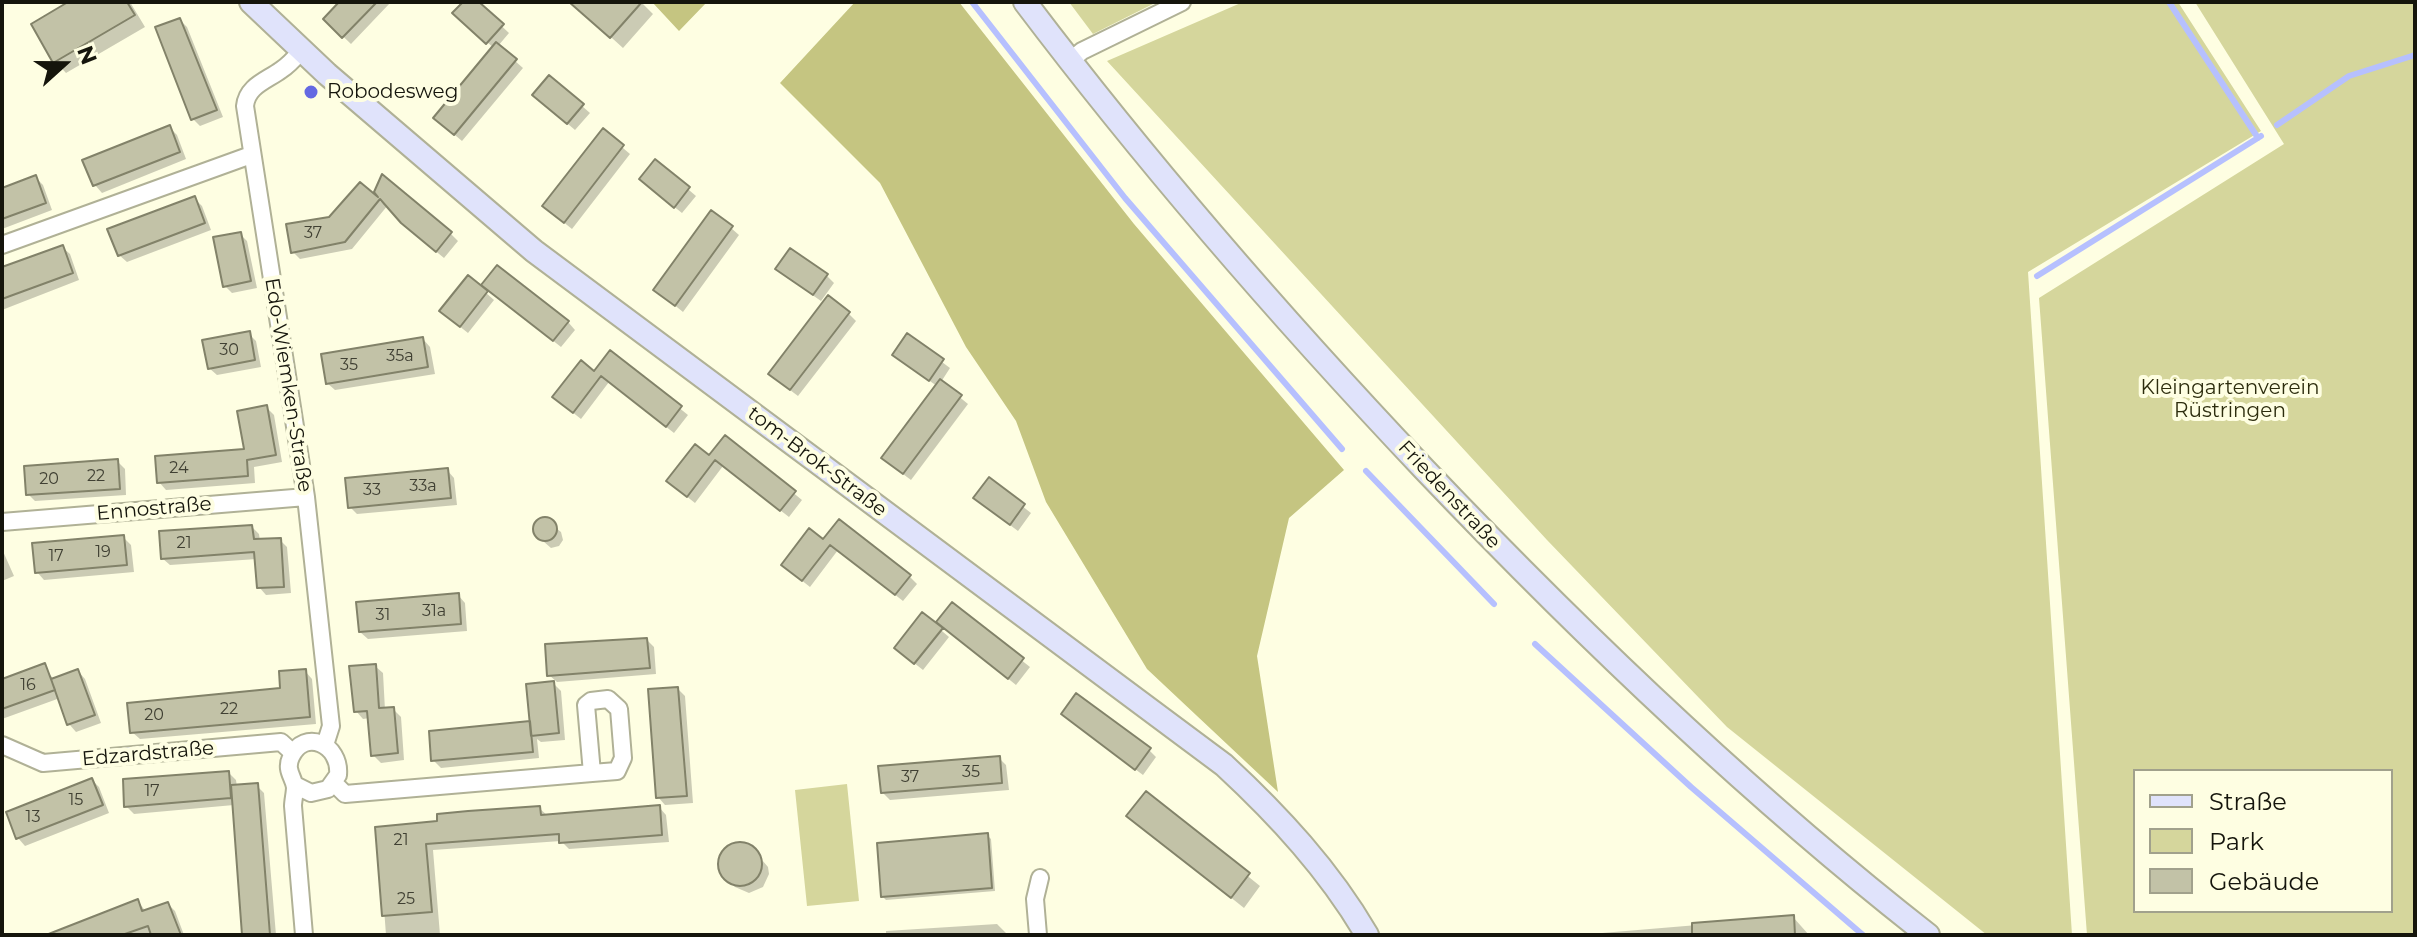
<!DOCTYPE html>
<meta charset="utf-8">
<style>
body{margin:0}
#map{position:relative;width:2417px;height:937px;overflow:hidden;background:#fefee2;font-family:Montserrat,sans-serif}
canvas{display:block}
.frame{position:absolute;inset:0;border:4px solid #15150c;pointer-events:none}
.legend{position:absolute;left:2133px;top:769px;width:260px;height:144px;box-sizing:border-box;background:#fefee2;border:2px solid #a1a18c;margin:0;padding:10px 14px;list-style:none;font-size:24px;color:#15150c}
.legend li{display:flex;align-items:center;gap:16px;height:40px}
.legend b{width:40px;border:2px solid #a1a18c}
.north{position:absolute;left:24px;top:24px;width:80px;height:80px;-webkit-text-stroke:6px #fefee2;paint-order:stroke;rotate:69deg;font-size:22px;font-weight:700;line-height:32px;text-align:center;color:#15150c}
.north::after{content:'';display:block;margin:auto;width:28px;height:36px;background:#15150c;clip-path:polygon(50% 0,100% 100%,50% 72%,0 100%)}
</style>
<div id="map">
<canvas width="2417" height="937"></canvas>
<div class="frame"></div>
<ul class="legend">
<li><b style="height:10px;background:#e0e3fb"></b>Straße</li>
<li><b style="height:22px;background:#d5d69c"></b>Park</li>
<li><b style="height:22px;background:#c2c2a7"></b>Gebäude</li>
</ul>
<div class="north">N</div>
</div>
<script>
const c = document.querySelector('canvas').getContext('2d');
c.lineJoin = 'round';
function paint(path, color) {
  c.fillStyle = color;
  c.fill(path, 'evenodd');
}
function strokePath(path, color, width, dash) {
  c.strokeStyle = color;
  c.lineWidth = width;
  c.lineCap = dash ? 'butt' : 'round';
  c.setLineDash(dash || []);
  c.stroke(path);
}
function write(font, color, halo, rows, align = 'center') {
  c.font = font + ' Montserrat,sans-serif';
  c.lineWidth = 8;
  c.setLineDash([]);
  c.textBaseline = 'middle';
  c.strokeStyle = halo;
  c.fillStyle = color;
  for (const [text, x, y, turn = 0] of rows) {
    c.save();
    c.translate(x, y);
    c.rotate((+turn || 0) * Math.PI / 180);
    c.textAlign = isNaN(turn) ? turn : align;
    if (halo) c.strokeText(text, 0, 0);
    c.fillText(text, 0, 0);
    c.restore();
  }
}
const green = new Path2D(`
 M1069,2H1157L1093,34Z
 M1243,2H2178L2261,131L2028,272L2072,935H1987L1727,727L1547,540L1107,61Z
 M2195,2H2415V935H2087L2039,298L2284,144ZM2135,771H2391V911H2135Z
 M847,784L859,901L807,906L795,790Z`);
const forest = new Path2D(`
 M652,2H707L679,31Z
 M855,2H959L1134,224L1344,470L1289,518L1257,656L1278,792L1147,669L1046,502L1016,421L966,347L880,183L780,83Z`);
const shadow = new Path2D(`
 M72,2H130L145,27L66,73L55,61Z
 M342,2H391L351,44L325,19Z
 M465,2H476L509,33L498,46L523,68L462,141L443,125L494,48L462,21Z
 M572,2H641L653,14L623,48Z
 M180,20L187,27L223,117L200,126L193,119Z
 M542,102L582,106L590,113L575,130Z
 M169,127L177,135L186,159L102,193L95,185Z
 M603,131L630,154L572,229L552,213Z
 M655,161L696,196L682,213L648,186Z
 M35,177L43,185L52,210L2,229V190Z
 M360,185L385,205L386,203L451,234L458,241L444,258L411,231L388,205L352,249L300,259L293,252L330,219Z
 M195,199L202,206L211,230L127,262L119,255Z
 M731,228L739,235L683,312L656,290Z
 M240,234L247,241L257,288L232,293L225,286Z
 M62,247L70,254L79,280L2,310V270Z
 M826,275L834,283L821,301L785,276Z
 M468,277L494,300L468,333L449,318Z
 M490,291L568,322L575,330L561,347Z
 M848,313L856,321L798,396L778,381Z
 M249,334L256,341L261,367L217,375L209,368Z
 M907,336L950,368L941,382L968,404L911,480L891,465L937,386L902,362Z
 M423,339L430,347L435,374L335,390L327,383Z
 M611,353L688,415L674,433L609,382L581,419L562,404L595,374Z
 M266,407L274,415L282,462L254,467L255,483L166,490L159,482L246,451Z
 M725,437L802,500L789,517L723,466L695,503L676,488L709,458Z
 M117,461L125,469L126,495L35,501L28,494Z
 M447,470L454,478L457,505L357,514L350,507Z
 M989,480L1031,513L1018,531L983,505Z
 M546,520L561,532L563,540L559,546L551,548L536,535L535,527L539,521Z
 M252,527L259,534L260,541L280,540L287,547L291,593L266,595L259,587L257,559L170,565L162,558Z
 M124,538L131,545L134,572L44,580L37,572Z
 M824,542L909,576L917,584L903,601L838,550L810,587L791,572Z
 M2,549L14,576L2,581Z
 M458,595L465,603L467,631L368,639L360,632Z
 M952,605L1030,667L1016,685L945,628Z
 M923,615L949,637L923,670L904,655Z
 M647,640L654,647L656,674L557,682L549,675Z
 M44,666L54,680L78,671L85,679L101,723L76,732L69,724L60,698L2,719V681Z
 M375,666L383,673L385,710L393,709L401,717L404,760L381,763L373,755L370,718L363,719L356,711Z
 M305,671L312,679L316,724L140,739L132,732L282,690Z
 M553,683L561,691L565,740L541,742L537,739L539,758L441,768L433,760L529,723Z
 M678,689L685,696L693,803L665,805L658,797Z
 M1071,721L1149,750L1156,757L1143,775Z
 M999,758L1006,765L1009,790L890,800L883,793Z
 M229,773L236,780L237,787L257,786L264,793L276,935H243L234,805L134,814L126,806Z
 M92,780L99,787L109,813L25,846L18,838L8,813Z
 M1146,794L1260,886L1244,908L1129,816Z
 M659,807L666,815L669,842L569,849L561,841L433,850L440,935H386L378,829L439,823L539,808L548,816Z
 M988,836L991,839L995,891L886,900L883,897Z
 M736,844L751,847L768,867L769,874L763,887L749,893L735,887L727,879L720,866L724,852Z
 M138,901L146,912L168,904L175,911L184,935H56Z
 M1793,917L1809,935H1578Z
 M997,924L1008,935H886V931Z`);
const stream = new Path2D(`
 M972,2L1125,198L1342,449
 M2169,2L2258,138
 M2277,125L2349,76L2415,55
 M2037,276L2261,136
 M1366,471L1494,604
 M1535,644L1691,787L1863,935`);
const building = new Path2D(`
 M68,2H127L135,15L53,63L31,24Z
 M339,2H377L342,38L323,19Z
 M463,2H479L504,24L486,44L452,13Z
 M569,2H642L610,38Z
 M180,18L217,110L191,120L155,27Z
 M496,42L517,59L454,135L433,118Z
 M549,75L584,104L567,124L532,95Z
 M170,125L180,152L93,186L82,160Z
 M603,128L624,145L564,223L542,206Z
 M655,159L690,187L674,208L639,179Z
 M382,174L452,232L436,252L401,223L380,199L345,242L291,253L286,224L329,217L360,182L378,197L374,192Z
 M36,175L46,203L2,219V188Z
 M195,196L205,223L118,256L107,229Z
 M711,210L733,226L675,306L653,290Z
 M241,232L251,281L223,287L213,237Z
 M63,245L73,273L2,299V267Z
 M790,248L828,274L813,295L775,269Z
 M497,265L569,321L553,341L481,285Z
 M468,275L488,291L460,327L439,311Z
 M828,295L850,312L790,390L768,374Z
 M250,331L255,360L208,369L202,340Z
 M907,333L944,359L929,381L892,355Z
 M423,337L428,367L326,384L321,354Z
 M610,350L682,406L666,427L601,376L573,413L552,397L581,360L594,371Z
 M940,379L962,395L903,474L881,458Z
 M267,405L276,455L247,460L248,476L157,483L155,456L244,449L237,411Z
 M725,435L796,491L780,511L715,460L687,497L666,481L695,444L709,455Z
 M118,459L120,489L26,495L24,466Z
 M448,468L451,498L348,508L345,478Z
 M989,477L1025,504L1010,525L973,498Z
 M533 529a12 12 0 1 1 24 0a12 12 0 1 1-24 0Z
 M839,519L911,575L895,595L830,545L802,581L781,565L809,528L823,539Z
 M252,525L254,539L281,538L284,587L257,588L254,552L161,559L159,531Z
 M124,535L127,565L35,573L32,543Z
 M459,593L461,624L359,632L356,602Z
 M952,602L1024,658L1008,679L936,622Z
 M922,612L943,628L914,664L894,648Z
 M647,638L650,668L547,676L545,644Z
 M45,663L55,690L2,709V679Z
 M376,664L379,708L394,707L398,753L371,756L367,711L354,712L349,666Z
 M78,669L95,715L67,725L51,679Z
 M306,669L310,717L130,733L127,703L280,688L279,671Z
 M554,681L559,733L531,736L526,684Z
 M678,687L687,796L656,798L648,689Z
 M1076,693L1151,748L1135,770L1061,714Z
 M530,721L533,752L431,761L429,731Z
 M1000,756L1002,783L881,793L878,766Z
 M229,771L231,798L124,807L123,779Z
 M92,778L103,805L16,839L6,812Z
 M258,783L270,935H242L231,785Z
 M1146,791L1250,873L1231,898L1126,816Z
 M660,805L662,835L559,843V834L426,844L432,912L382,916L375,827L437,821V814L468,811L540,806L541,815Z
 M988,833L992,888L881,897L877,843Z
 M718 864a22 22 0 1 1 44 0a22 22 0 1 1-44 0Z
 M138,899L142,911L168,902L181,935H151L148,926L122,935H46Z
 M1794,915L1795,935H1692V923Z`);
const street = new Path2D(`
 M301,51C295,58 289,65 281,70C266,81 247,86 245,106L306,497L331,726L325,745
 M1070,61L1082,51L1182,2
 M2,245L251,155
 M2,522L306,497
 M2,745L43,763L281,742L293,753
 M334,783L345,794L592,773L617,771L623,758L619,709L608,699L591,701L586,705L592,773
 M295,785L311,793L328,789L338,775C341,744 304,728 291,757C285,770 293,776 295,787C295,793 293,801 293,806L304,935
 M1038,935L1035,899L1040,878`);
const secondary = new Path2D(`
 M251,2L327,74L534,251L1224,765C1279,816 1329,870 1367,935
 M1025,2C1149,166 1283,320 1424,469C1582,635 1748,794 1928,935`);
const markers = [
 [311,92,8,"#6469e2"]
];
const numberNames = [
 ["37",313,233],
 ["30",229,350],
 ["35a",400,356],
 ["35",349,365],
 ["24",179,468],
 ["22",96,476],
 ["20",49,479],
 ["33a",423,486],
 ["33",372,490],
 ["21",184,543],
 ["19",103,552],
 ["17",56,556],
 ["31a",434,611],
 ["31",383,615],
 ["16",28,685],
 ["22",229,709],
 ["20",154,715],
 ["35",971,772],
 ["37",910,777],
 ["17",152,791],
 ["15",76,800],
 ["13",33,817],
 ["21",401,840],
 ["25",406,899]
];
const poiNames = [
 ["Robodesweg",327,92]
];
const streetNames = [
 ["Edo-Wiemken-Straße",288,385,81],
 ["tom-Brok-Straße",817,462,37],
 ["Friedenstraße",1449,495,47],
 ["Ennostraße",154,509,-5],
 ["Edzardstraße",148,754,-5]
];
const parkNames = [
 ["Kleingartenverein",2230,388],
 ["Rüstringen",2230,411]
];
paint(green, '#d5d69c');
paint(forest, '#c5c581');
paint(shadow, '#0003');
strokePath(stream, '#b6c0fe', 6);
paint(building, '#c2c2a7');
strokePath(building, '#828269', 2);
strokePath(street, '#b0b196', 20);
strokePath(secondary, '#b0b196', 26);
strokePath(street, '#fff', 16);
strokePath(secondary, '#e0e3fb', 22);
for (const [x, y, r, color] of markers) {
  const dot = new Path2D();
  dot.arc(x, y, r, 0, 2 * Math.PI);
  c.fillStyle = color;
  c.fill(dot);
  strokePath(dot, '#fefee2', 3);
}
write('16px', '#404033', null, numberNames);
write('20px', '#15150c', '#fefee2', poiNames, 'left');
write('20px', '#15150c', '#fefee2', streetNames);
write('20px', '#2d2d0e', '#fefee2', parkNames);
</script>
